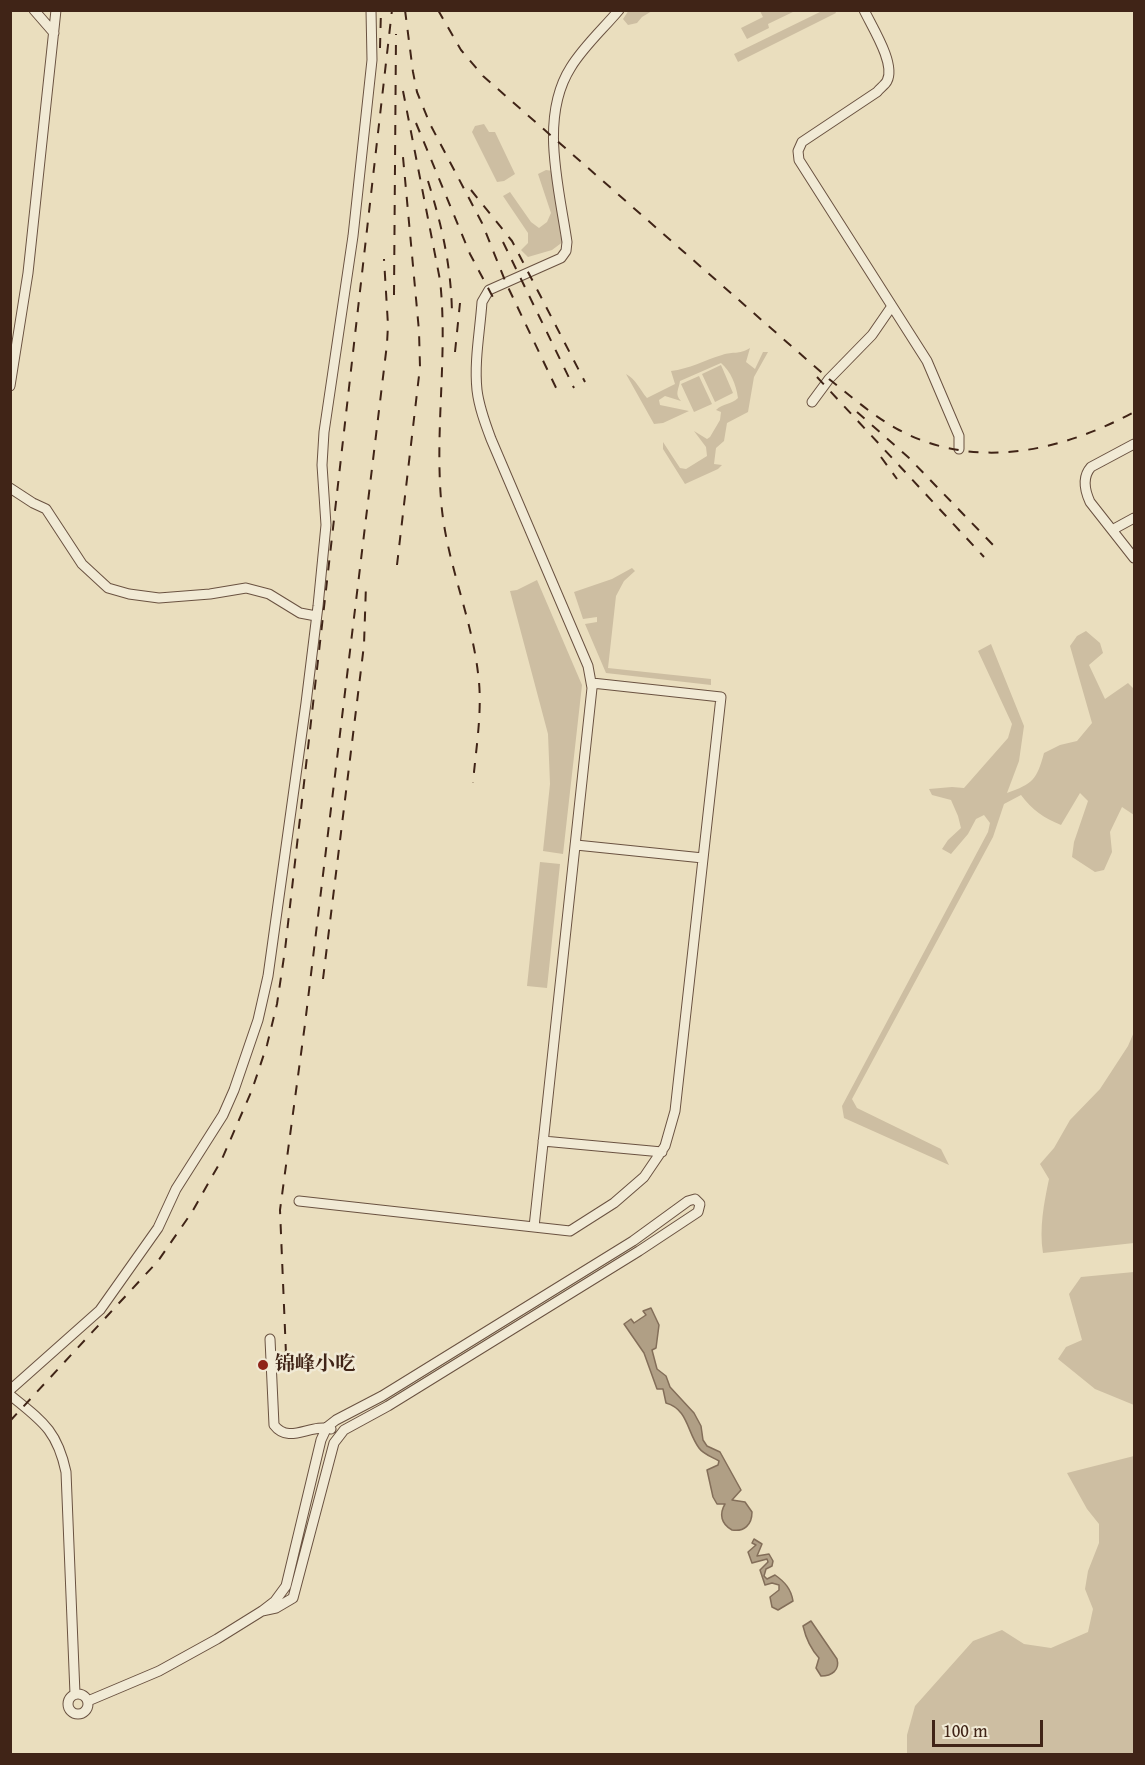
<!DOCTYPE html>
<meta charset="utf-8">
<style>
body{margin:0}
#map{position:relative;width:1145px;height:1765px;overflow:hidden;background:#eadebe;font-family:"Gentium Book Plus",serif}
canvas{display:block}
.frame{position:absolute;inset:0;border:12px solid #402417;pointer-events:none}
.scale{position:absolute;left:932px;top:1720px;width:111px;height:27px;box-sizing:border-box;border:3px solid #402417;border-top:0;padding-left:8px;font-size:18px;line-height:21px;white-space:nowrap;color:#402417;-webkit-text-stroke:4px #f1ead5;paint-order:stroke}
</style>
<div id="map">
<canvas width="1145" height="1765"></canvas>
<div class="frame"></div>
<div class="scale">100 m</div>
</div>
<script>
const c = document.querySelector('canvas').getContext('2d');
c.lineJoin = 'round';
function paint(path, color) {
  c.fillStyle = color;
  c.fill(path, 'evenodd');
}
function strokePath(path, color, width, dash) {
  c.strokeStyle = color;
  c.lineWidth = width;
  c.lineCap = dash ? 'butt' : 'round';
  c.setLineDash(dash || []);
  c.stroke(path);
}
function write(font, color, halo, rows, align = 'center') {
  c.font = font + ' "Gentium Book Plus","Noto Serif SC",serif';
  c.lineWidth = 5;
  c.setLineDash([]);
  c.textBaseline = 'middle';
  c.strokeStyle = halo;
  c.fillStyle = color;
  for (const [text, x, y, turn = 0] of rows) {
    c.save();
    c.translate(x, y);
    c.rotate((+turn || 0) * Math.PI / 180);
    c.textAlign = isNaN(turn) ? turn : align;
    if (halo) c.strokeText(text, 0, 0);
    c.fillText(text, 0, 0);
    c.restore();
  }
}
const green = new Path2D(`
 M629,10H652V11L642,17L637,23L628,25L623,19Z
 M760,11H795L768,24L769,28L747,39L741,28L763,17Z
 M822,11H835L836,13L738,62L734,54Z
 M484,124L489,132H495L515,174L504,181L497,182L472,132L475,126Z
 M546,170L560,172L566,206L560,220V234L564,241L552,250L528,257L521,250L528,243V233L503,196L510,192L531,222L539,228L547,222L551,213L538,174Z
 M750,348L746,362L755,369L763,352H768L754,377L748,412L727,423L724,441L716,448L714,464L722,465L718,469L685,484L663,449V442L680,468L686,469L707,456L706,447L694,431L707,439L710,437L720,420L721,412L716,410C723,403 731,405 738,398C736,384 731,372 721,363L680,381C679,389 674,394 681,401L665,396L659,400L660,405L689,411L663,423L654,424L626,374C636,379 640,390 647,398L675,384L671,371C689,369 705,360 722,355C734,351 738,355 750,348Z
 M721,365L733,393L715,402L702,374Z
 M699,376L712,404L694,412L681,384Z
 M632,568L635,571L624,581L616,596L608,668L711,679V685L606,673L585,624L597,622V617L583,619L574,592L612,579Z
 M537,580L582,685L563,854L543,851L550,784L548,734L510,591L517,590Z
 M1086,631L1100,643L1103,653L1089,665L1105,699L1128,683L1134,689V815L1122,807L1110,832L1112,852L1104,870L1095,872L1072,857L1074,842L1088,801L1080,793L1061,825C1044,818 1032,810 1021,795L1004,804L993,837L852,1099L857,1108L941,1149L949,1165L844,1118L842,1106L988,832L990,823L984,815L976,819L968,834L951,854L942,849L948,840L961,828L958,816L951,800L932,795L929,789L952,787L964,788L1008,738L1012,724L978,651L991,644L1024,726L1019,761L1007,793C1033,784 1037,779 1044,753L1060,745L1077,741L1092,723L1070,646L1077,636Z
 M540,862L560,864L547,988L527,986Z
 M1134,1032V1243L1043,1253C1039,1228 1044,1203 1049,1179L1040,1164L1054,1148L1070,1120L1100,1089L1128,1046Z
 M1134,1272V1405L1095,1389L1058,1359L1066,1347L1082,1340L1069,1294L1081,1277Z
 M1134,1456V1754H907V1735L915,1706L973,1641L1002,1630L1024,1644L1051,1648L1088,1632L1093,1609L1085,1589L1088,1571L1099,1543V1524L1087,1509L1067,1473Z`);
const water = new Path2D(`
 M651,1308L659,1325L656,1348L652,1350L657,1369L666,1376L670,1387L694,1413L701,1426L703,1440L707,1446L720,1452L741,1490L732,1500L745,1502L752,1512C752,1525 744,1532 732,1530C721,1524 719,1514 725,1504H717L713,1497L707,1470L718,1465L719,1461C712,1457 703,1454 699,1448C687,1432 688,1409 666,1403L663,1389H657L644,1353L624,1324L631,1319L634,1323L646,1315L643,1311Z
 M754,1539L762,1544L757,1556L769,1554L773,1561L772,1566L766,1569L764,1576L767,1579L775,1575C785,1582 791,1589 793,1601L778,1610L772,1607L770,1597L779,1590V1585L772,1583L765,1585L760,1570L768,1562L767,1559L752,1563L748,1552L756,1545L752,1543Z
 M811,1621L837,1659C840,1670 832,1676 821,1676L816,1668L819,1658C810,1648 806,1639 803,1626Z`);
const minor = new Path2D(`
 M34,10L54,33
 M864,10C872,27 896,64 887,81C885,85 880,88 877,92L802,142L798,151L799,160L927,361L959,436V449
 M10,386L28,273L56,10
 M812,402L829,379L872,335L892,306
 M1134,444L1091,467C1082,477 1085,491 1090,502L1134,558
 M10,488L33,503L46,509L82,564L108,588L129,594L159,598L210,594L246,588L269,594L300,613L316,616
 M1112,530L1134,518
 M576,845L703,858
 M543,1141L662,1152
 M299,1201L570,1231L614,1203L644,1177L665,1146L675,1111L721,697L592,683
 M534,1227L592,688L588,666L491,439C485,423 479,407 477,390C474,361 480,331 482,302L489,290L561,258L566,251L567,242C559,187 539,117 571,67C584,46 603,29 619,10
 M270,1339L274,1425C289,1445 311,1423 331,1429
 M10,1390L100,1310L158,1228L176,1189L223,1115L234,1090L258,1020L268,976L306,703L318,606L326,525L322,465L324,432L353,236L372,60L371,10
 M10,1395C42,1421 57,1430 66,1472L75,1694
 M68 1704a10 10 0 1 1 20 0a10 10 0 1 1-20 0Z
 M88,1701L159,1671L217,1639L262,1611L275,1601L286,1586L321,1440L327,1427L336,1420L382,1396L633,1241L688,1201L695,1199L700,1204L698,1212L639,1251L388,1406L344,1430L334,1443L293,1598L276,1608L262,1611`);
const rail = new Path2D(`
 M405,10L413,72L417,92L430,124L482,223L506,283L559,394
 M438,10L461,50L483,76L829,379C852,397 873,416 899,430C976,471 1062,451 1134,412
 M380,48L381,10
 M403,91L440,280C448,353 435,426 441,499C445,559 471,614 478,673C483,709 476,747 473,783
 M416,123L470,254L496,303
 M428,181C442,226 451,265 452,313
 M471,190L512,241L585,382
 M503,242L574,388
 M394,295L396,34
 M455,352L460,303
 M817,377L984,557
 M857,412L908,457L996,548
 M881,457L897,479
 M397,565L420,367L419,331L403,157
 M323,979L364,645L366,585
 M286,1354L280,1210L305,1024L387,344L388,325L384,259
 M10,1421L158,1261L192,1212L222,1159L252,1090L267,1045L277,1004L285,950L392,10`);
const markers = [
 [263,1365,6,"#8f2418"]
];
const poiNames = [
 ["锦峰小吃",275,1365]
];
paint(green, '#cdbea2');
paint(water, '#b09f85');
strokePath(water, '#836e59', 1.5);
strokePath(minor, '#6a5241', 11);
strokePath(minor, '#f1ead5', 9);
strokePath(rail, '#402417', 2, [10, 10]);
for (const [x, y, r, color] of markers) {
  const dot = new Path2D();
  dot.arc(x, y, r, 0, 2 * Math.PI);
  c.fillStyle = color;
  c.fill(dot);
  strokePath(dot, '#f1ead5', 2);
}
write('bold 20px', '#402417', '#f1ead5', poiNames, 'left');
</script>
